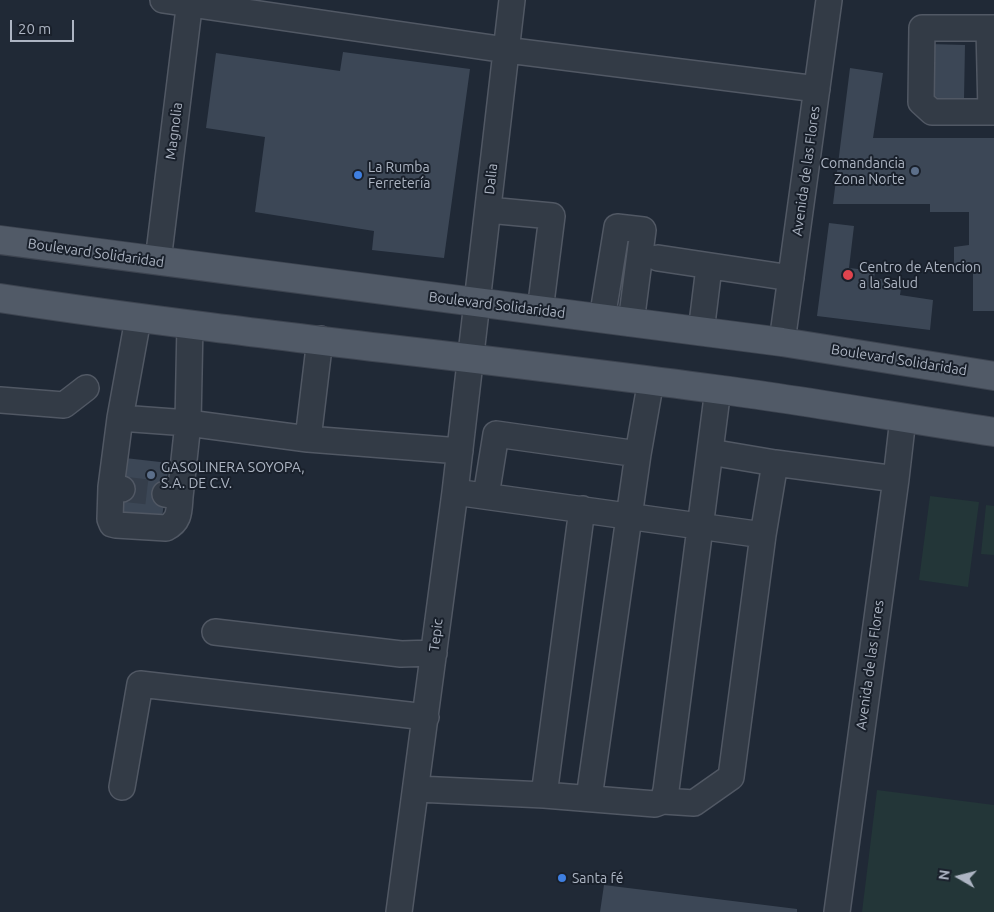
<!DOCTYPE html>
<meta charset="utf-8">
<style>
body{margin:0}
#map{position:relative;width:994px;height:912px;overflow:hidden;background:#202936;font-family:Ubuntu,sans-serif}
canvas{display:block}
.north{position:absolute;left:934px;top:852px;width:50px;height:50px;-webkit-text-stroke:4px #19202b;paint-order:stroke;rotate:278deg;font-size:14px;font-weight:700;line-height:20px;text-align:center;color:#adb5c3}
.north::after{content:'';display:block;margin:auto;width:18px;height:22px;background:#adb5c3;clip-path:polygon(50% 0,100% 100%,50% 72%,0 100%)}
.scale{position:absolute;left:10px;top:20px;width:64px;height:22px;box-sizing:border-box;border:2px solid #adb5c3;border-top:0;padding-left:6px;font-size:15px;line-height:18px;white-space:nowrap;color:#adb5c3;-webkit-text-stroke:4px #19202b;paint-order:stroke}
</style>
<div id="map">
<canvas width="994" height="912"></canvas>
<div class="north">N</div>
<div class="scale">20 m</div>
</div>
<script>
const c = document.querySelector('canvas').getContext('2d');
c.lineJoin = 'round';
function paint(path, color) {
  c.fillStyle = color;
  c.fill(path, 'evenodd');
}
function strokePath(path, color, width, dash) {
  c.strokeStyle = color;
  c.lineWidth = width;
  c.lineCap = dash ? 'butt' : 'round';
  c.setLineDash(dash || []);
  c.stroke(path);
}
function write(font, color, halo, rows, align = 'center') {
  c.font = font + ' Ubuntu,sans-serif';
  c.lineWidth = 4;
  c.setLineDash([]);
  c.textBaseline = 'middle';
  c.strokeStyle = halo;
  c.fillStyle = color;
  for (const [text, x, y, turn = 0] of rows) {
    c.save();
    c.translate(x, y);
    c.rotate((+turn || 0) * Math.PI / 180);
    c.textAlign = isNaN(turn) ? turn : align;
    if (halo) c.strokeText(text, 0, 0);
    c.fillText(text, 0, 0);
    c.restore();
  }
}
const green = new Path2D(`
 M930,496L979,502L968,587L919,580Z
 M986,505L994,506V555L981,554Z
 M877,790L994,805V912H862Z`);
const building = new Path2D(`
 M928,44L965,45L964,99L926,98Z
 M343,52L470,69L444,258L372,250L374,231L255,212L265,137L206,128L216,53L340,71Z
 M850,68L883,73L873,138H994V311H973V265H954V247L969,245V212H930V204H833Z
 M829,223L854,226L849,268L875,271L874,278L902,282L900,295L933,300L930,330L817,316Z
 M125,458L169,463L162,518L119,513Z
 M604,885L797,909V912H600Z`);
const minorTunnel = new Path2D(`
 M122,489L165,494`);
const minor = new Path2D(`
 M163,0L506,50L817,89
 M989,28L991,112
 M994,28H922L921,102L932,112H994
 M488,210L552,216L540,311
 M658,258L791,278
 M158,261L190,0
 M602,319L617,227L643,230L631,323
 M701,332L709,267
 M782,342L829,0
 M0,400L64,405L86,388
 M120,418L188,423L308,439L460,451
 M308,439L320,339
 M710,452L775,463
 M638,454L651,380
 M111,487L110,519L112,524L116,525L166,528C180,521 179,511 180,497
 M122,489L111,487L120,418L138,319
 M165,494L180,497L188,423L190,324
 M486,496L496,434L638,454L589,798
 M763,535L775,463L896,479
 M215,632L401,654L434,653
 M122,787L140,684L426,717
 M417,789L544,795L655,804L663,801L694,803L731,777L763,535L455,492
 M544,795L582,509
 M663,801L666,790L718,389
 M399,912L455,492L512,0
 M837,912L896,479L903,418`);
const major = new Path2D(`
 M0,240L782,342L994,376
 M0,298C238,334 477,357 715,389C808,401 901,418 994,432`);
const markers = [
 [915,171,5,"#5c6f8a"],
 [358,175,5,"#3f7fe0"],
 [848,275,6,"#e0444e"],
 [151,475,5,"#5c6f8a"],
 [562,878,5,"#3f7fe0"]
];
const streetNames = [
 ["Magnolia",174,131,-83],
 ["Avenida de las Flores",806,171,-82],
 ["Dalia",491,179,-84],
 ["Boulevard Solidaridad",96,253,8],
 ["Boulevard Solidaridad",497,305,7],
 ["Boulevard Solidaridad",899,360,9],
 ["Tepic",436,635,-83],
 ["Avenida de las Flores",870,665,-82]
];
const poiNames = [
 ["Comandancia",905,163,"right"],
 ["Zona Norte",905,179,"right"],
 ["La Rumba",368,167],
 ["Ferretería",368,183],
 ["Centro de Atencion",859,267],
 ["a la Salud",859,283],
 ["GASOLINERA SOYOPA,",161,467],
 ["S.A. DE C.V.",161,483],
 ["Santa fé",572,878]
];
paint(green, '#233638');
paint(building, '#3c4756');
strokePath(minorTunnel, '#353e4b', 25, [25, 12]);
strokePath(minor, '#515864', 28);
strokePath(major, '#3d4450', 30);
strokePath(minor, '#333b46', 25);
strokePath(major, '#515a67', 28);
for (const [x, y, r, color] of markers) {
  const dot = new Path2D();
  dot.arc(x, y, r, 0, 2 * Math.PI);
  c.fillStyle = color;
  c.fill(dot);
  strokePath(dot, '#19202b', 2);
}
write('14px', '#adb5c3', '#19202b', streetNames);
write('14px', '#adb5c3', '#19202b', poiNames, 'left');
</script>
